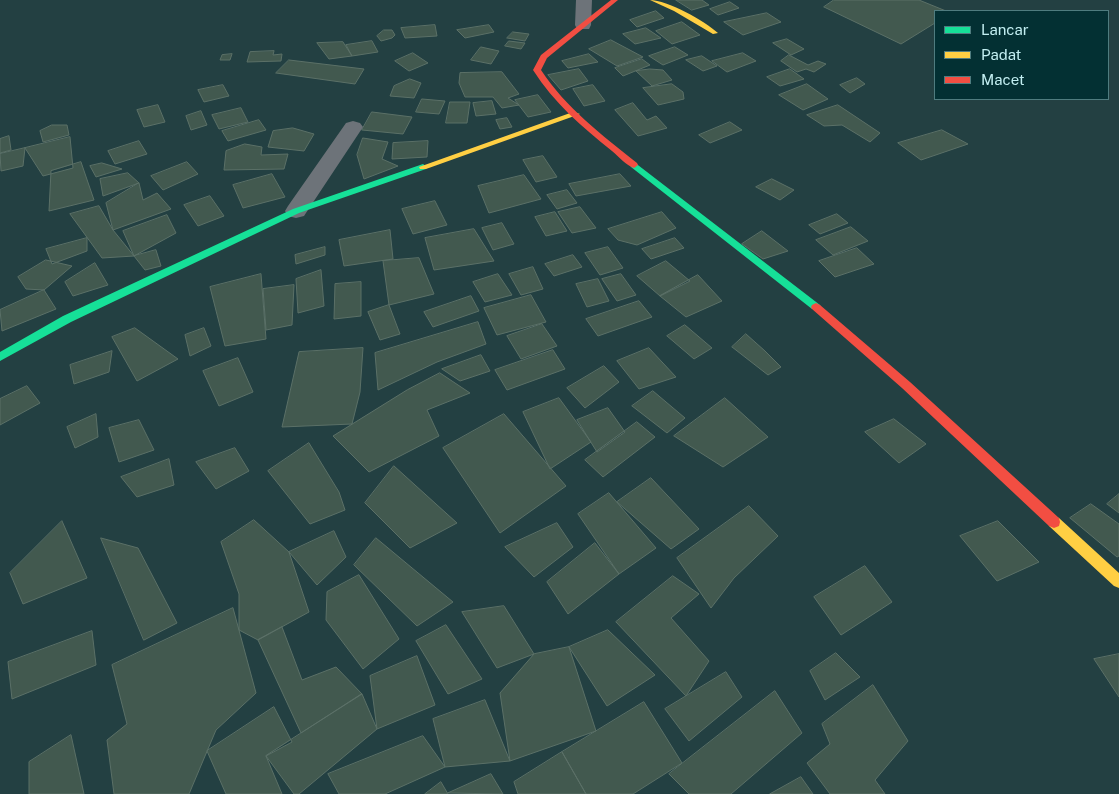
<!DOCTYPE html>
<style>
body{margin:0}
#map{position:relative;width:1119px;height:794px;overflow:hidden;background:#234042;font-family:"Public Sans",sans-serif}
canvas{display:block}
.legend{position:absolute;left:934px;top:10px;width:175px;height:90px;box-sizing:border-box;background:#033033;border:1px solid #4f7c7f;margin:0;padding:6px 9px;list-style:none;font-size:15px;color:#c2eef1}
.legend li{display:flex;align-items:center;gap:10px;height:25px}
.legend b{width:25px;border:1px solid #4f7c7f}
</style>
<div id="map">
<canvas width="1119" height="794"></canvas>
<ul class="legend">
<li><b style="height:6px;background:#16e098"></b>Lancar</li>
<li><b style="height:6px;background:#ffcf43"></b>Padat</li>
<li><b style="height:6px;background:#f24e42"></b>Macet</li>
</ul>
</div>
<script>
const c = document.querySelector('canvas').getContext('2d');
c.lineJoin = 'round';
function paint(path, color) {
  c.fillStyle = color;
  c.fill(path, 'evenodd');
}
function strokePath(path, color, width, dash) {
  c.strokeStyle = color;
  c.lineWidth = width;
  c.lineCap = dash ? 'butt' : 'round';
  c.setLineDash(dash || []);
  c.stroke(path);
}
const building = new Path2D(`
 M676,0H702L709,5L692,10Z
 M834,0H919L946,11H935V23L901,44L824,7Z
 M730,2L739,8L718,15L710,9Z
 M656,11L664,18L637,27L630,20Z
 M767,13L781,22L743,35L724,22Z
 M682,22L700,35L672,44L656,31Z
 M435,25L437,36L405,38L401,28Z
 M489,25L494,32L465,38L457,30Z
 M646,28L661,38L635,44L623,34Z
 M384,30H392L395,35L392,38L381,41L377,36Z
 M513,32L529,34L525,41L507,38Z
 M787,39L804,49L791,55L773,43Z
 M611,40L643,57L617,66L589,49Z
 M372,41L378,52L352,56L346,45Z
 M509,41L525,43L521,49L505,46Z
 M343,42L352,56L329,59L317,43Z
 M481,47L499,51L491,64L471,60Z
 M675,47L688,55L663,65L649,56Z
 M274,51L273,55L282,54L281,61L247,62L250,52Z
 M413,53L428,63L409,71L395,61Z
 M743,53L756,61L727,72L712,61Z
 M232,54L230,60H220L222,55Z
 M589,54L598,62L568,68L562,61Z
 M789,55L808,65L818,61L826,64L814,72L806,69L797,72L781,61Z
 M702,56L717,66L703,71L686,60Z
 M642,59L650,65L623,76L615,68Z
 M289,60L364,69L355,84L276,73Z
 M579,69L588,81L561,90L548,75Z
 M650,69L663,70L672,80L652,86L636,71Z
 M790,69L804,79L780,86L767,77Z
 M502,72L519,94L508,98L519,105L502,108L493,97H465L459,83L460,73Z
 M857,78L865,84L850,93L840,85Z
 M410,79L421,83L414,98L390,96L394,86Z
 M672,84L683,92L684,99L658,105L643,88Z
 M807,84L828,99L803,110L779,95Z
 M223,85L229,96L204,102L198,90Z
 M593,85L605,101L584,106L573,89Z
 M538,95L551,112L528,117L515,100Z
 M422,99L445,101L439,114L416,112Z
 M492,101L496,114L476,116L473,103Z
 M450,102H470L467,123H446Z
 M633,103L647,120L656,116L667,128L638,136L615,110Z
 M158,105L165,122L144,127L137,110Z
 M838,105L880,133L870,142L842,125L824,126L807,115Z
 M241,108L248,122L219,129L212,115Z
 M201,111L207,125L191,130L186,116Z
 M372,112L412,117L403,134L362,130Z
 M507,118L512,127L500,129L496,120Z
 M259,120L266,130L228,141L222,131Z
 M730,122L742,130L710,143L699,135Z
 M52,125H67L69,135L43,142L40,131Z
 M293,128L314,134L304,151L268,147L273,131Z
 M942,130L968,144L921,160L898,143Z
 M9,136L11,150L0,153V139Z
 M70,137L73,168L43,176L25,148Z
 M363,138L388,142L382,159L398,166L364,179L357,155Z
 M139,141L147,154L115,164L108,151Z
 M428,141L427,157L392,159L393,143Z
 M245,144L262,147L261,155L288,154L284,169L224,170L226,151Z
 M25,148L23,166L1,171L0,154Z
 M543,156L557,177L536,182L523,160Z
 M81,162L94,200L49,211L51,171Z
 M187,162L198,174L163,190L151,176Z
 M102,163L122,169L96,177L90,166Z
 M128,173L139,183L103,196L100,179Z
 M272,174L285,197L243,208L233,185Z
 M620,174L631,186L576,196L569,184Z
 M524,175L541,199L489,213L478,186Z
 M772,179L794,190L780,200L756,187Z
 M139,183L143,200L157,193L171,209L113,230L106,203Z
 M567,190L577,203L557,209L547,195Z
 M210,196L224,216L198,226L184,205Z
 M435,201L447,225L413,234L402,209Z
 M99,206L113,230L134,256L102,258L70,214Z
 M580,207L596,228L572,233L558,212Z
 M555,212L567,231L546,236L535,217Z
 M662,212L676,228L637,245L618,240L608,229Z
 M837,214L848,223L820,234L809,225Z
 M167,215L176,233L134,256L123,231Z
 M502,223L514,244L493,250L482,228Z
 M851,227L868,241L833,255L816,240Z
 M474,229L494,261L434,270L425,238Z
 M390,230L393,259L344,266L339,240Z
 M762,231L788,251L763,259L742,244Z
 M87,238V251L52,264L46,249Z
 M675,238L684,248L651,259L642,249Z
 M325,247V255L296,264L295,255Z
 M608,247L623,268L600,275L585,253Z
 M857,248L874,264L835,277L819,261Z
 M156,250L161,266L145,270L134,256Z
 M573,255L582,267L554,276L545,264Z
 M419,258L434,294L389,305L383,261Z
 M46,260L72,266L44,290L26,289L18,277Z
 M666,261L690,281L660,296L637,276Z
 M95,263L108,285L73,296L65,282Z
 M533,267L543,289L521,295L509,274Z
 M321,270L324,306L298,313L296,279Z
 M261,274L266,339L225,346L210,287Z
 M498,274L512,295L485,302L473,282Z
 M621,274L636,295L617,301L602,279Z
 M698,275L722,301L686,317L660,296Z
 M598,279L609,301L587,307L576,284Z
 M361,282V316L334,319L335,284Z
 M294,285L292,325L266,330L263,289Z
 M44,290L56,309L2,331L0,310Z
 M531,295L546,322L497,335L484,308Z
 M471,296L479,311L433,327L424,312Z
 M639,301L652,317L598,336L586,319Z
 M389,305L400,334L380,340L368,312Z
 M478,322L486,344L437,362L378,390L375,353Z
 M542,324L557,346L521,359L507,336Z
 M685,325L712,348L694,359L667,336Z
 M135,328L178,359L137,381L112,337Z
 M204,328L211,346L190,356L185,335Z
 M746,334L765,351L781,367L768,375L732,347Z
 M363,348L360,392L352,424L282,427L299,352Z
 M649,348L676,377L639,389L617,361Z
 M553,350L565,369L507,390L495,370Z
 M112,351L109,372L74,384L70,365Z
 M481,355L490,371L460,381L442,369Z
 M238,358L253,392L219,406L203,371Z
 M604,366L619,382L585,408L567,388Z
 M440,373L470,393L427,410L439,436L369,472L333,436L407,390Z
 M27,386L40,403L0,425V399Z
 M653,391L685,418L667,433L632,406Z
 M559,398L591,442L550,469L523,412Z
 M725,398L768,437L723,467L674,436Z
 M608,408L625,432L597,452L577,420Z
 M96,414L98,437L75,448L67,427Z
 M504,414L566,486L500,533L443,448Z
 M894,419L926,444L899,463L865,432Z
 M139,420L154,450L119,462L109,428Z
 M637,422L655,437L603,477L585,460Z
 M309,443L339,492L345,510L310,524L268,471Z
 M235,448L249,471L216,489L196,462Z
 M169,459L174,485L137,497L121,477Z
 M394,466L457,523L410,548L365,503Z
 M651,478L699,529L671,549L617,502Z
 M609,493L656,548L619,574L578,514Z
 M1119,494V513L1107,504Z
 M1091,504L1119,524V556L1117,557L1070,518Z
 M749,506L778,536L734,578L711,608L677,558Z
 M254,520L289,552L309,612L258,640L239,630V594L221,542Z
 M62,521L87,578L23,604L10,573Z
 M998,521L1039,562L997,581L960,536Z
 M557,523L573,547L534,577L505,547Z
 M334,531L346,557L317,585L289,552Z
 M101,538L138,548L177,623L144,640Z
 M376,538L453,602L417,626L354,565Z
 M595,543L619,574L568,614L547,582Z
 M865,566L892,602L841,635L814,597Z
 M359,575L399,639L363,669L326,620L327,592Z
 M673,576L699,594L671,618L709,661L686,696L616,622Z
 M504,606L534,654L497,668L462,612Z
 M233,608L256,693L216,730L189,794H114L107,740L127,724L112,665Z
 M446,625L482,679L448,694L416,641Z
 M282,627L302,680L336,667L362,694L301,733L258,640Z
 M608,630L655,675L607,706L569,647Z
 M92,631L96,665L12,699L8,662Z
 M569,647L596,731L510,761L500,693L534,654Z
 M836,653L860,677L825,700L810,671Z
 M1119,654V697L1094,659Z
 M417,656L435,705L377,729L370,676Z
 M726,672L742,697L689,741L665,709Z
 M873,685L908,741L875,780L885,794H830L807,763L830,744L822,724Z
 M775,691L802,733L731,794H689L669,774Z
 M362,694L377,729L299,794H294L266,756Z
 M485,700L510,761L445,767L433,719Z
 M644,702L682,763L633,794H586L562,752Z
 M274,707L292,742L266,756L282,794H226L207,751Z
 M71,735L84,794H29V762Z
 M423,736L445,767L385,794H339L328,774Z
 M562,752L586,794H518L514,782Z
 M491,774L503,794L448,793Z
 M801,777L813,794H770Z
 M441,782L448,794H425Z`);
const street = new Path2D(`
 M576,0H592L591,25L589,29H577L575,25Z
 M353,121L360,123L363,127L304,216L296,218L288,216L285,211L288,206L346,123Z`);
const fast = new Path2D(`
 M634,162L820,305L821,307L820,309H812L631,167L630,165Z
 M423,164L427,167L426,169L299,213L71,322L0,361V352L63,316L293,209Z`);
const slow = new Path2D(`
 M650,0C667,0 705,21 718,33L713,34L674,11Z
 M573,112L580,114L426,169H420L419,167Z
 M1054,516L1059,518L1119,573V588L1114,586L1049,526L1048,522L1049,518Z`);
const jam = new Path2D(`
 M611,0H618L547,58L541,70C566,108 602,135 637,163L638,165L634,168C626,165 619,157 612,151C582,127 554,103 533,70L541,55Z
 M816,303L820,305L910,382L1059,518L1060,522L1059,526L1054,528L1049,526L902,388L812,309L811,307L812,305Z`);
paint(building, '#42594f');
strokePath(building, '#5b7067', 1);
paint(street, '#6d7379');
paint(fast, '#16e098');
paint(slow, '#ffcf43');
paint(jam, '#f24e42');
</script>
